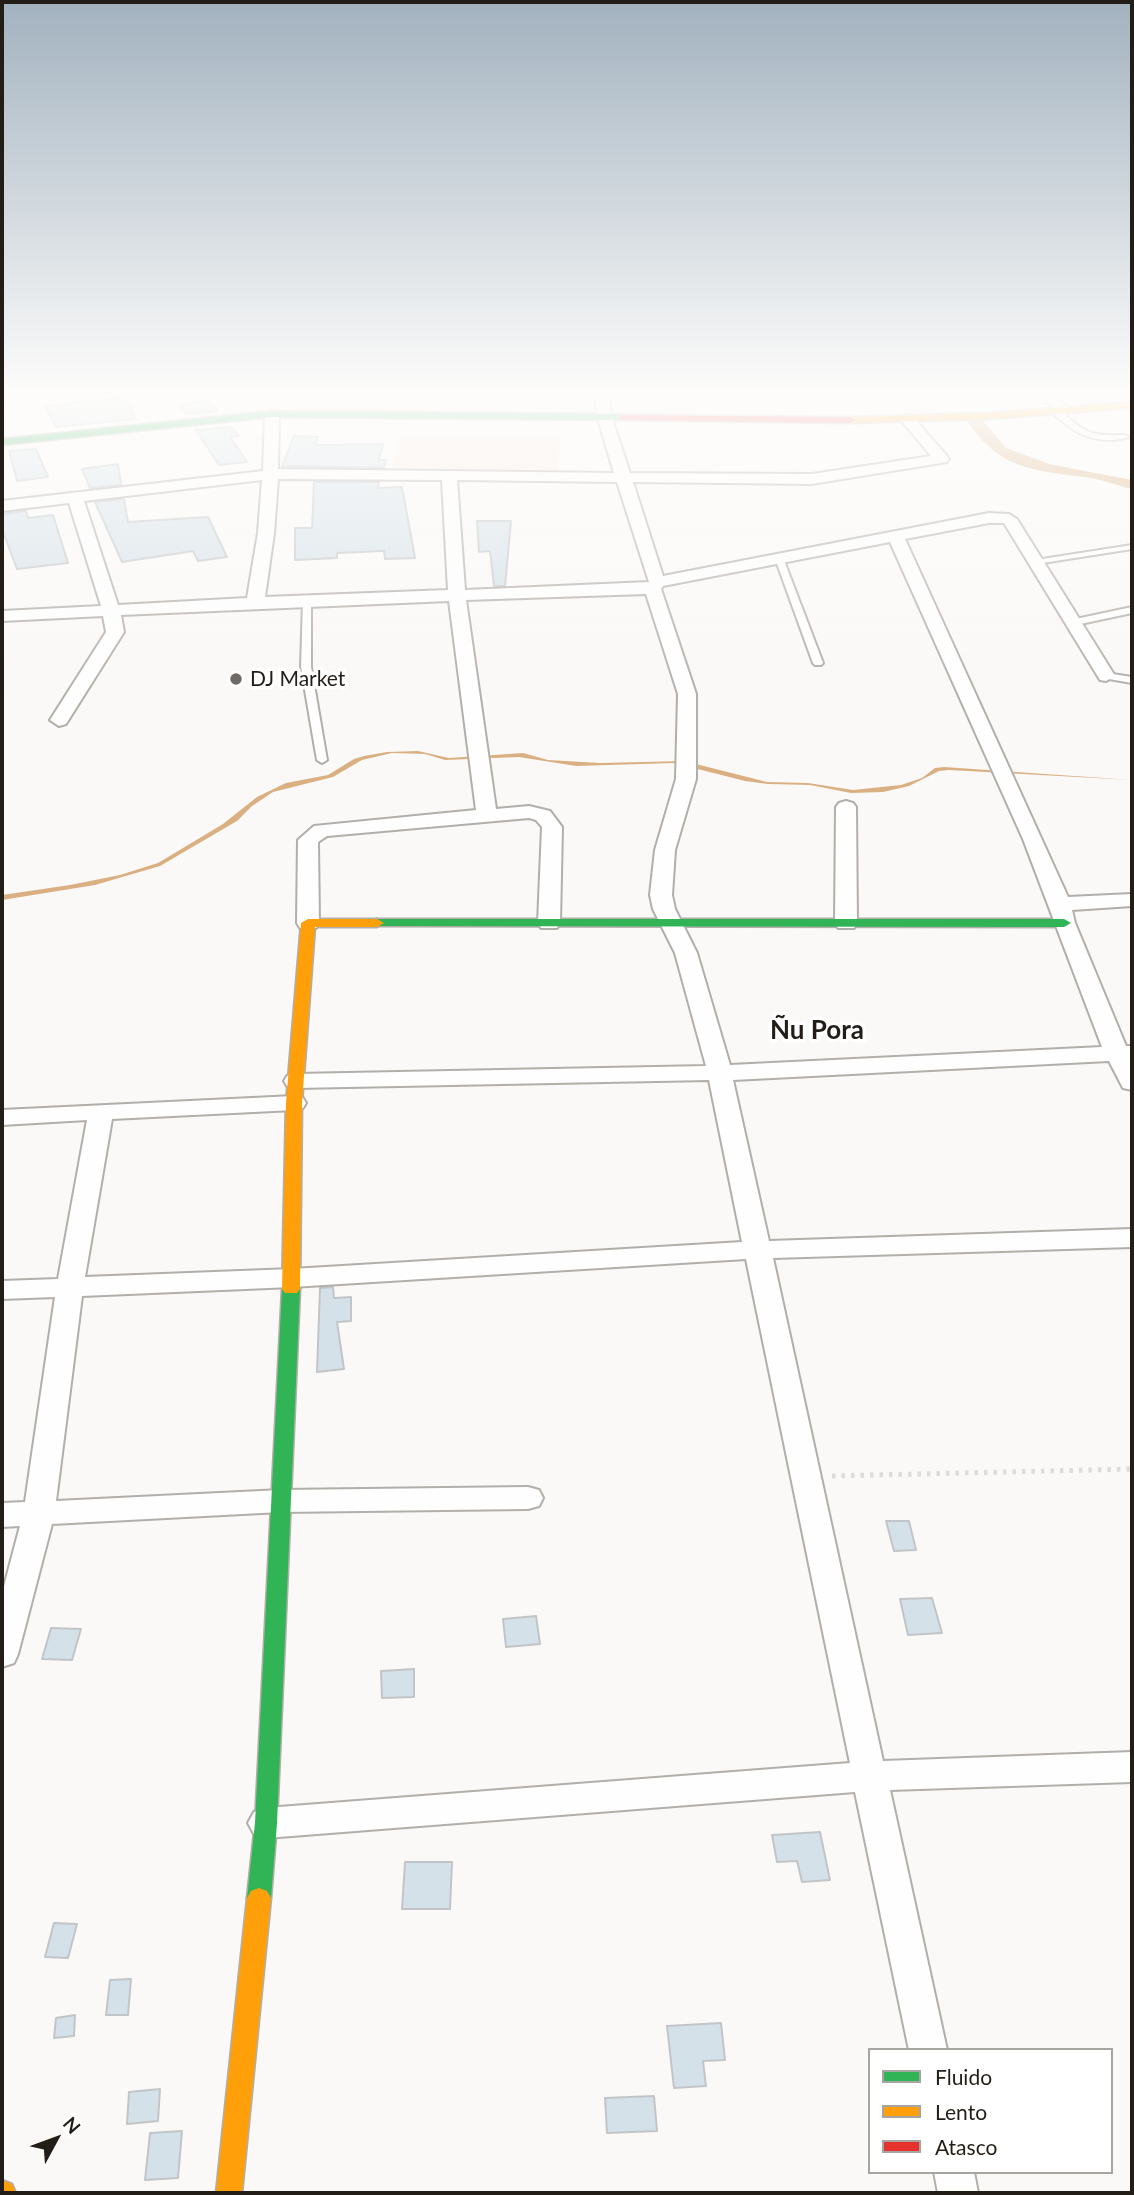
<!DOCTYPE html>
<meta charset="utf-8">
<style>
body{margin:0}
#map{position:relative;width:1134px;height:2195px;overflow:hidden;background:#fbf9f7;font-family:Lato,sans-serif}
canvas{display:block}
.frame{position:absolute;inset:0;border:4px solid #231d17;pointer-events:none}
.legend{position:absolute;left:868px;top:2048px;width:245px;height:126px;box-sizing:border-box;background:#fff;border:2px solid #a7a5a2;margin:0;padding:9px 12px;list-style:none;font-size:21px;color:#231d17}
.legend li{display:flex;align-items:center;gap:14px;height:35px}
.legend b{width:35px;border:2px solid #a7a5a2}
.north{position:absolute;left:21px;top:2104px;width:70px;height:70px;-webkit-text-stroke:5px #fff;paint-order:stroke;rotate:49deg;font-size:19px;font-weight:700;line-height:28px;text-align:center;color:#231d17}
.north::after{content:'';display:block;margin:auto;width:24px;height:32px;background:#231d17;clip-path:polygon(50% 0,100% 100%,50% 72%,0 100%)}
</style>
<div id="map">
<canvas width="1134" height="2195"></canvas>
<div class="frame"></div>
<ul class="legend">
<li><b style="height:9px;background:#30b455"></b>Fluido</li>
<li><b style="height:9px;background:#ff9f0a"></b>Lento</li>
<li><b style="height:9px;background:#e5322d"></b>Atasco</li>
</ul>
<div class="north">N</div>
</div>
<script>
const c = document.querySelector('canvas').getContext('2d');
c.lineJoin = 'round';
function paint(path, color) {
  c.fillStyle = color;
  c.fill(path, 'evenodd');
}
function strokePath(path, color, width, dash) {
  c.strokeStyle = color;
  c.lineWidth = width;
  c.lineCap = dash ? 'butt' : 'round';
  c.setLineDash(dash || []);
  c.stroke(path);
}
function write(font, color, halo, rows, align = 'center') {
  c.font = font + ' Lato,sans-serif';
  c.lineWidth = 7;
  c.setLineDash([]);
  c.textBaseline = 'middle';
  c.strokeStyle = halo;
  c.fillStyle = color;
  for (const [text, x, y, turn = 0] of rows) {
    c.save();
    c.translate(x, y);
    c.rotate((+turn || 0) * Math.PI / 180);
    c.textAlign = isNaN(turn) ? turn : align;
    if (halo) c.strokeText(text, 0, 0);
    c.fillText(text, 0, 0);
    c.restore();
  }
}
const green = new Path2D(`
 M400,436L560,438L557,470L392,468Z`);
const water = new Path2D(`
 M981,419L1006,448L1049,464L1132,480V489C1116,485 1100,479 1084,477C1032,470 998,469 967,420Z
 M418,751L449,758L523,753L548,760L600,763L684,761L767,782L808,783L853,790L901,785L922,778L935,768L944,767L1132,780L949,770L939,771L909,786L883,792L851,793L810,785L768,784L745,781L674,763L576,766L519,757L445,760L425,754L392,753L362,760L333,777L273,792L252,806L237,821L160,866L95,885L2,900V895L70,885L120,875L158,863L223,824L257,797L286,783L328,775L354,759L364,756L387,752Z`);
const building = new Path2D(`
 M125,397L136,419L56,427L45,406Z
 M210,401L218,411L186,414L179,405Z
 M231,427L239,436L230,437L247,462L219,465L196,430Z
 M294,436L318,437L315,445L383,444L379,460H386L384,468L282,466Z
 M36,449L48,477L17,481L9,451Z
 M118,464L121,485L90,488L82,469Z
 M314,482H379L378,488L402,487L415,558L385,559L384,551H382L337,553V558L295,560V528H312Z
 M124,499L128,522L208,517L227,557L198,561L193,551L122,562L95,502Z
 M26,511L28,518L53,515L68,563L17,569L2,529V514Z
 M477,521H511L505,586H494L490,551L479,552Z
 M333,1287L334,1298L351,1297V1321L337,1322L344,1369L317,1372L320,1288Z
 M886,1521H909L916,1550L894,1551Z
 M932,1598L942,1633L908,1635L900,1599Z
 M536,1616L540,1644L506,1647L503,1619Z
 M51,1628L81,1629L72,1660L42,1659Z
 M414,1669V1697L382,1698L381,1671Z
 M820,1832L830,1880L802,1882L797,1861L777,1862L772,1835Z
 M405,1862H452L450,1909H402Z
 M54,1923L77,1924L68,1958L45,1957Z
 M131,1979L128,2015H106L110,1980Z
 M75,2015L74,2036L54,2038L56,2018Z
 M721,2023L725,2060L703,2061L706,2086L674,2088L667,2026Z
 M160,2089L158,2121L127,2124L129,2092Z
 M654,2096L657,2131L607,2133L605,2098Z
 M182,2131L178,2178L145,2180L150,2133Z`);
const path = new Path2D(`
 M832,1476L1132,1469`);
const lane = new Path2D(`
 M1054,410H1060C1085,434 1091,436 1125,435L1129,437C1123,439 1118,439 1112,440C1086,440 1073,431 1054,414Z
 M1132,545V549L1036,564L1032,562L1036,560Z
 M776,556L783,558L823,663L821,665H815L813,663L775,558Z
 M307,597L311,600V667L327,760L322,763L317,760L301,667L303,600Z
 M1132,607V613L1071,626L1067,623L1071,620Z
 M1106,673L1132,677V683L1103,678L1101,676Z`);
const street = new Path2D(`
 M595,391H609L611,416L630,473L812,474L931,456L900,419L907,415L912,416L947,456L949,459L947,462L812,484L633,482L663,576L989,513L1009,514L1017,519L1115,676L1106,681L1100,680L1004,523H989L905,539L1068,897L1132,894V906L1072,910L1075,923L1126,1046H1132V1090L1123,1088L1109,1061L733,1080L769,1241L1132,1229V1247L773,1258L883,1761L1132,1752V1782L890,1790L947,2050H909L855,1792L266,1838L254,1834L248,1823L254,1812L266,1808L850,1763L746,1259L292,1287L82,1296L56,1501L281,1490L528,1487L539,1490L543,1498L539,1506L528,1509L281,1512L52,1524L18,1654L14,1663L2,1667V1594L20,1526L2,1527V1503L25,1502L55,1297L2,1299V1281L58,1279L87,1120L2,1125V1110L294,1096L303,1098L306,1103L303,1108L294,1110L112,1119L85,1277L292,1269L742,1242L709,1080L296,1088L287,1086L284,1081L287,1076L296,1074L706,1066L675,953L653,909L650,895L655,850L676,779L678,694L646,594L466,600L496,809L529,806L550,811L562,827L560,923L557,928H541L538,923L542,827L536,820L529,818L327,836L318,842L319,923L316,928H300L297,923L298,840L314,826L476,810L449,601L121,615L124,632L66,724L59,726L50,720L106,632L103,616L2,621V611L101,606L69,503L2,511V501L263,471L265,414L272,410L279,414L278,469L614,473L597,416ZM278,479L442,480L448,590L265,597L274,533ZM262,480L258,533L247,598L118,605L84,501ZM457,480L617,482L649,582L465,590ZM890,542L1023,839L1102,1047L730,1065L697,953L675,909L672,895L675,850L696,779V694L661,589L663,586Z
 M1037,391H1052L1071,411L1064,415L1059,414Z
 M846,801L853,803L856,807L857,923L854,928H838L835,923L836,807L839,803Z
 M934,2172H974L978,2193H938Z`);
const fast = new Path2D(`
 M272,411L622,414L627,417L622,420L272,417L2,445V439Z
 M377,919H1064L1071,923L1064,927L372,926L370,923L372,920Z
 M291,1283L297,1285L300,1289L277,1823L271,1898L267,1905L259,1908L251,1905L247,1898L255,1823L282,1289L285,1285Z`);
const slow = new Path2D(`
 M1132,402V408L989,419L850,423L845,420L850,417L989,413Z
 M308,919H377L384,923L377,927H315L302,1103L300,1289L297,1293H285L282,1289L286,1103L301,923Z
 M259,1888L267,1891L271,1898L242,2193H216L247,1898L251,1891Z
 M2,2180L12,2184L16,2193H2Z`);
const jam = new Path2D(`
 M619,415L850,417L855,420L850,423L622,420L619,419Z`);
const markers = [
 [236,679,7,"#6f6a65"]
];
const farPoinames = [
 ["DJ Market",250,679]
];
const neighbourhoodNames = [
 ["Ñu Pora",817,1031]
];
paint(green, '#f9eee3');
paint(water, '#dab082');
paint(building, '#d5e1e8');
strokePath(building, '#c2c5c7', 2);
strokePath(lane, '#b2aeaa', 4);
strokePath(street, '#b2aeaa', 4);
strokePath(fast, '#b2aeaa', 3);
strokePath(slow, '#b2aeaa', 3);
strokePath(jam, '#b2aeaa', 3);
strokePath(path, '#dddcdb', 5, [3.5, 6]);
paint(lane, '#fefefe');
paint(street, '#fefefe');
paint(fast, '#30b455');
paint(slow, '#ff9f0a');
paint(jam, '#e5322d');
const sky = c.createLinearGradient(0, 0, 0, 698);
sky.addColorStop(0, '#a2b2bf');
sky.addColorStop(0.56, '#fdfcfb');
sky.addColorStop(1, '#fdfcfb00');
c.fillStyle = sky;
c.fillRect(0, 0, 1134, 698);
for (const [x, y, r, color] of markers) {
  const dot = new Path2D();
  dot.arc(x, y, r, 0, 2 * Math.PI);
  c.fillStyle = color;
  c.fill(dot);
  strokePath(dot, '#fff', 2.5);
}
write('21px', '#231d17', '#fff', farPoinames, 'left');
write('bold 26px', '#231d17', '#fff', neighbourhoodNames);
</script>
